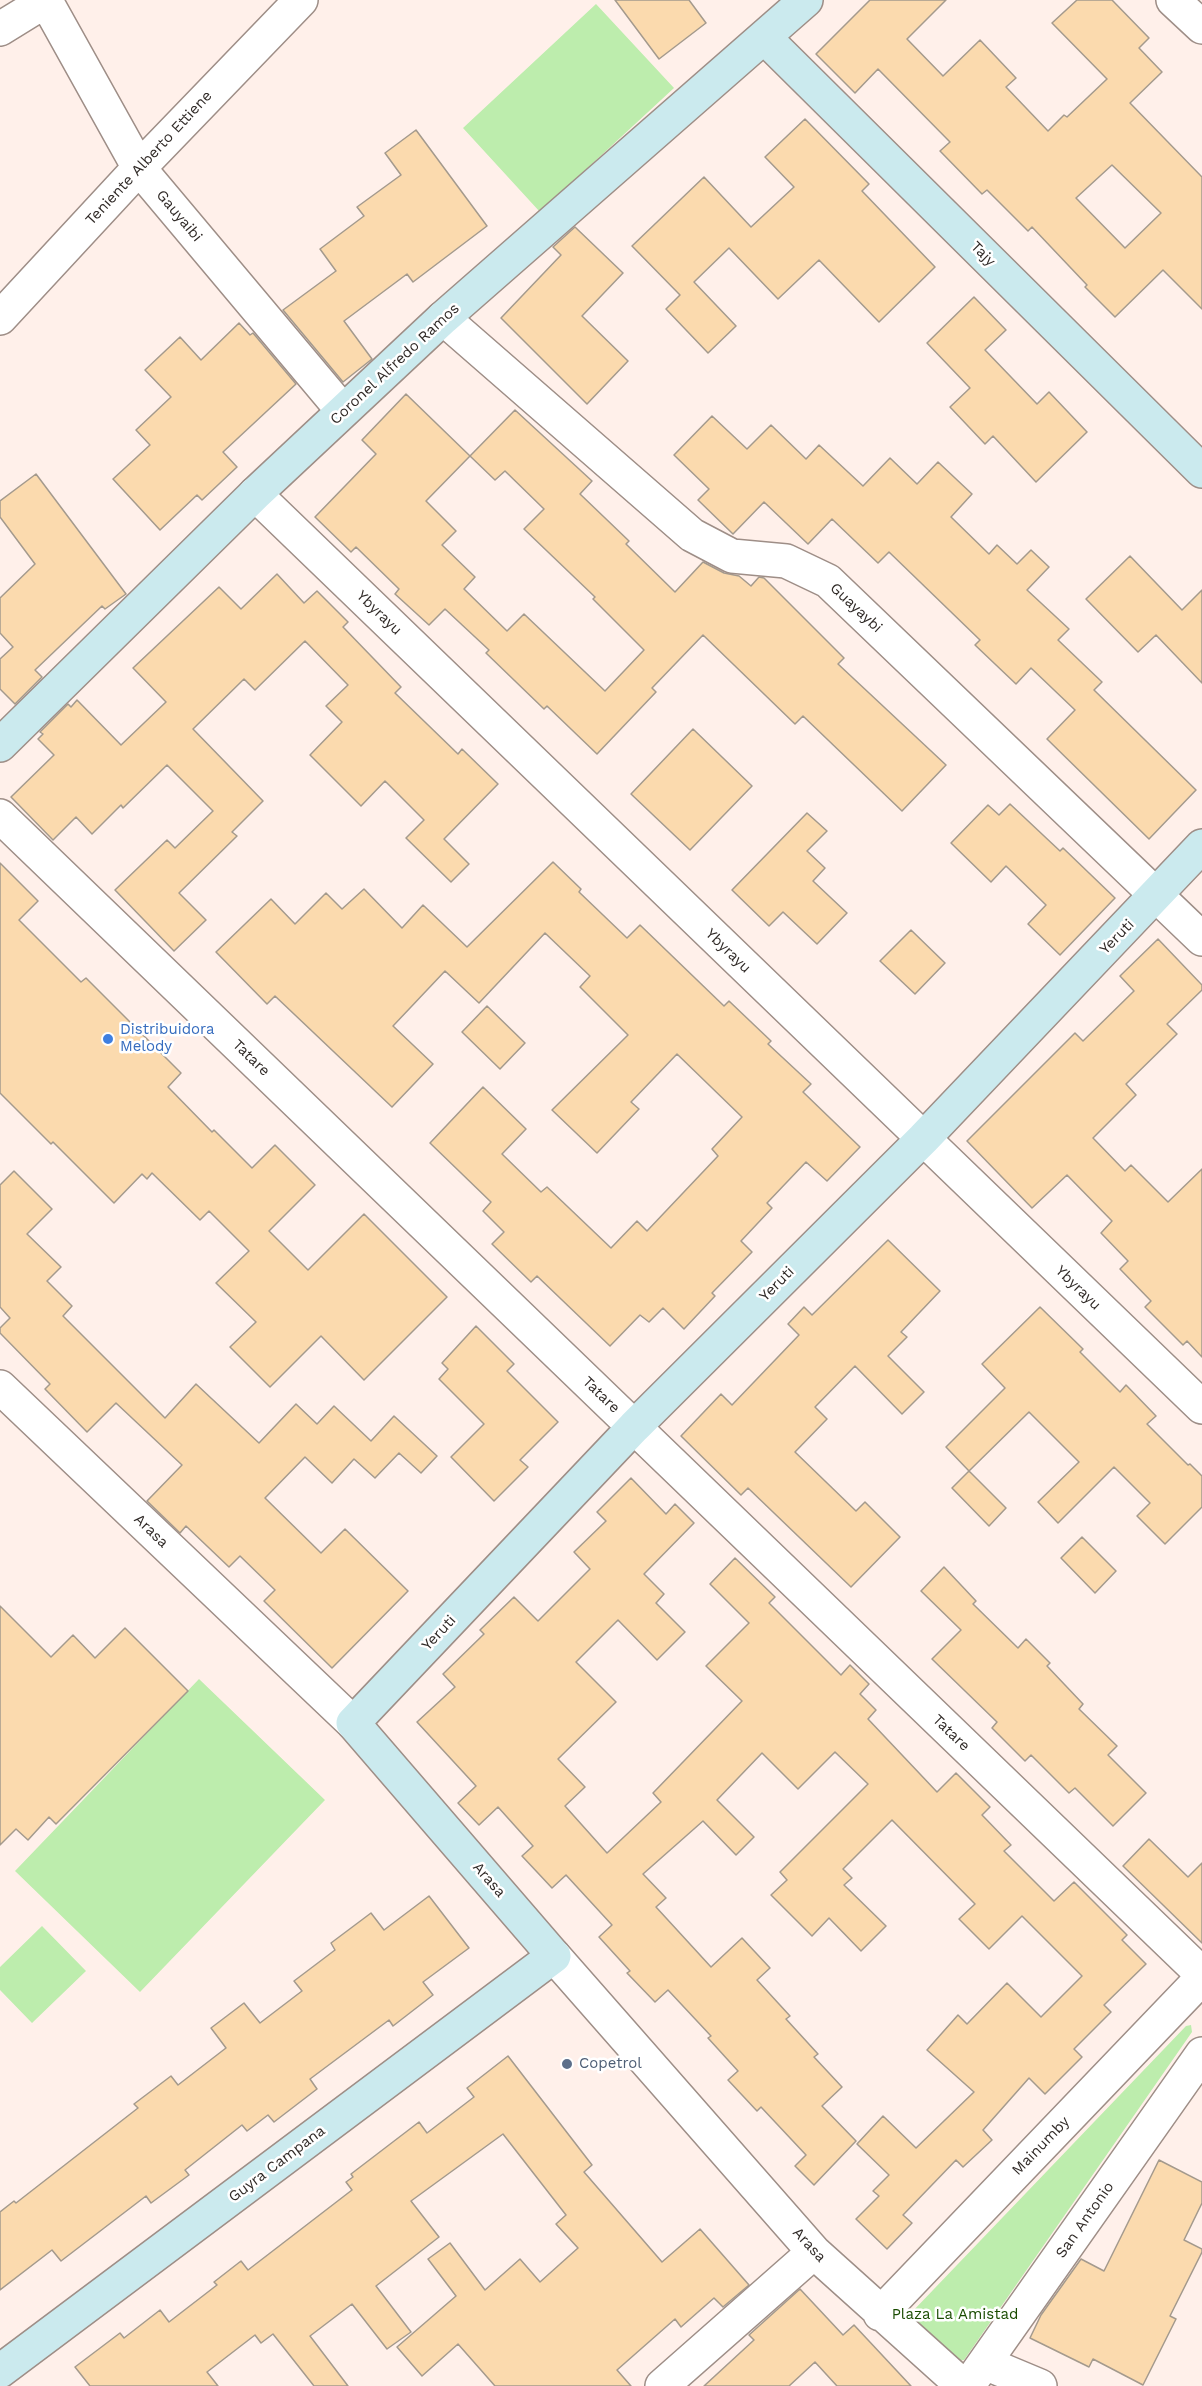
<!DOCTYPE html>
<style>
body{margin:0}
canvas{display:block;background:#fff0ea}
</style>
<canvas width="1202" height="2386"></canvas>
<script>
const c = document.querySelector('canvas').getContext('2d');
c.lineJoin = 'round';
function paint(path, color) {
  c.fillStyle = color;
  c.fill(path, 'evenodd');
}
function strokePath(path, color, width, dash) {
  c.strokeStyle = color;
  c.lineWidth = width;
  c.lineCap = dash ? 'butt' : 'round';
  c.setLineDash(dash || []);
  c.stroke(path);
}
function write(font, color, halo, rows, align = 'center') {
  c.font = font + ' "Work Sans",sans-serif';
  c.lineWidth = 5;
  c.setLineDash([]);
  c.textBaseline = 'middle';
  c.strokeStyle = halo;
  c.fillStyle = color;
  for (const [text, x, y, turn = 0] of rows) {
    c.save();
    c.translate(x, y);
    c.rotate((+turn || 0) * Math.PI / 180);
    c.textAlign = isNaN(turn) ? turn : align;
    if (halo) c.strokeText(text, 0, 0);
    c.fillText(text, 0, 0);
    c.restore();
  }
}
const green = new Path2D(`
 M596,4L674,88L540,212L463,128Z
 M199,1679L325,1800L140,1992L15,1871Z
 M42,1926L86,1971L32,2023L0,1990V1967Z
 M1191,2025L1192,2032L964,2360L958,2361L909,2316L911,2313L1186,2026Z`);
const building = new Path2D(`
 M615,0H689L706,23L659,59Z
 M870,0H946L907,39L943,76L980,40L1016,78L1006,87L1048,131L1064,115L1067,117L1107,79L1052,23L1077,0H1112L1149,38L1139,48L1162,72L1130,103L1202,177V309L1163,270L1115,317L1085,287L1087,285L1032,227L1028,231L987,190L982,194L940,151L950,142L878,69L855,93L816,54ZM1112,165L1161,213L1125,248L1076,198Z
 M805,119L869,184L862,191L935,267L879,322L819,260L778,299L729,248L694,282L736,326L708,353L666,309L680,295L632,246L704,177L751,227L794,187L765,157Z
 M416,130L487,226L413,282L407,274L344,321L372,359L343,382L283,310L336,271L320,249L364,216L357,207L401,175L385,153Z
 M575,227L623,273L582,316L628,361L587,404L501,318L561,255L553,247Z
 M974,297L1006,330L985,350L1037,404L1049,392L1087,432L1036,482L993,436L985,444L950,407L970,388L927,343Z
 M239,323L250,335L253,333L296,384L223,452L237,467L202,500L197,495L160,530L113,479L150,445L136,430L171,397L145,370L180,337L201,360Z
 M406,394L470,456L515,410L592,481L580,494L629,541L626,544L675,592L703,562L724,573L739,576L751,586L759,577L764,578L844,658L838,664L946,765L902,811L803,716L795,724L703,635L652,688L656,692L597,754L547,706L544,709L486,653L489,650L445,609L429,625L395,594L399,589L356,547L351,552L315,517L376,454L362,440ZM470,456L495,480L505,471L544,509L524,529L595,597L593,599L644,650L605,691L524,614L507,631L464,589L475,577L442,545L456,531L426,501Z
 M712,416L747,449L771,425L806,459L819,445L863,486L890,458L917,484L938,462L972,494L951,517L989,554L997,545L1017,564L1031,550L1049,567L1027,590L1069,629L1058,640L1102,682L1094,690L1196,790L1149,839L1047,739L1075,710L1031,668L1016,684L975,645L980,640L889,552L878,563L832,519L808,544L764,502L733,534L698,500L709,489L674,455Z
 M36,474L126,594L105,609L102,606L35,670L42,677L15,704L0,689V659L13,647L0,633V598L35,564L0,517V501Z
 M1130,556L1182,610L1202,590V683L1156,635L1138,652L1086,599Z
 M277,574L304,603L317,591L348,622L343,627L401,687L395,693L458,754L462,749L498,784L444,839L469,864L451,882L406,838L424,820L385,781L361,806L310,755L342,722L326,706L348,685L305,641L255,690L244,679L193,729L263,801L232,832L237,836L179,893L206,920L174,951L115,890L167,840L175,848L213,811L167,765L123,808L121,805L92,834L76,817L53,840L11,797L54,755L38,739L43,734L40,732L68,704L71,707L77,700L121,745L166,702L133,668L219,587L241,609Z
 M693,729L752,786L690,850L631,794Z
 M1010,804L1060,851L1063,848L1115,898L1060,955L1028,924L1046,905L1006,866L991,882L951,843L988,805L999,815Z
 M807,813L827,831L807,851L825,868L813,881L847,913L817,944L783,912L769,926L732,890Z
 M553,862L581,889L579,892L627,938L640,925L724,1006L729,1001L771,1041L768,1044L811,1084L803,1092L860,1147L827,1181L806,1162L767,1203L772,1208L741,1241L752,1252L712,1293L715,1296L684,1329L663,1308L649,1322L640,1315L610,1346L537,1276L531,1282L492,1244L504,1232L483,1211L491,1202L430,1143L483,1087L526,1129L502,1154L541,1192L547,1187L611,1248L637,1221L647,1231L718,1156L712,1149L742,1117L677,1054L631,1102L639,1109L597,1153L552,1110L628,1035L580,987L590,976L545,933L479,1003L445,971L393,1026L433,1064L392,1107L275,996L267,1004L216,952L271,899L295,924L326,893L342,909L364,889L402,928L423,905L467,947Z
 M0,863L38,901L19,920L81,982L86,978L181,1073L168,1087L212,1132L214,1130L252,1168L275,1145L315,1185L269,1231L308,1270L364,1214L447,1297L364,1380L321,1336L270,1387L230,1347L256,1322L216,1283L249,1251L209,1211L200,1220L152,1173L147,1179L142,1174L114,1203L53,1142L51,1144L0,1093Z
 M911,930L945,963L915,994L880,961Z
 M1158,939L1202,985V990L1167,1024L1177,1034L1126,1084L1136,1095L1093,1138L1125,1171L1131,1165L1168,1202L1202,1169V1357L1187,1341L1183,1345L1145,1307L1151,1301L1120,1269L1128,1261L1101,1233L1112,1221L1067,1175L1032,1208L967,1141L1075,1033L1083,1041L1134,991L1120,976Z
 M487,1006L525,1043L500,1069L462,1032Z
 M14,1171L52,1209L27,1234L61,1267L47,1281L72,1306L63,1316L165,1418L196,1384L259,1443L296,1404L317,1424L334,1406L371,1441L394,1416L437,1456L421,1473L399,1453L375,1478L354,1459L332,1483L305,1457L265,1498L321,1553L345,1529L408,1591L332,1668L264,1601L275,1590L240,1556L229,1567L186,1526L180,1533L147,1501L182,1465L116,1403L87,1432L45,1389L50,1384L0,1333V1328L10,1318L0,1307V1185Z
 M888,1240L940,1291L901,1332L907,1337L888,1356L924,1392L902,1414L855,1366L815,1407L827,1419L795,1452L856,1511L865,1502L900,1537L851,1587L748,1488L741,1495L681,1436L721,1394L732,1405L799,1335L788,1324L804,1307L812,1315Z
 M1040,1307L1083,1349L1080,1352L1120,1392L1126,1385L1156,1416L1147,1424L1188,1465L1190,1464L1202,1476V1507L1165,1544L1137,1516L1150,1503L1114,1467L1058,1523L1038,1502L1079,1462L1029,1412L969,1471L946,1447L1005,1388L982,1364Z
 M476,1326L514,1364L507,1371L558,1422L520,1460L528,1467L494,1501L451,1457L484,1424L439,1379L448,1369L442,1363Z
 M969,1471L1006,1508L989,1526L952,1488Z
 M631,1478L666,1514L675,1504L694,1523L644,1574L664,1594L656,1603L685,1632L657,1660L618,1620L576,1662L616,1702L558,1759L585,1787L565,1806L607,1853L661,1802L653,1793L742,1701L706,1666L749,1623L710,1584L735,1558L775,1597L769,1603L841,1675L850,1665L869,1684L860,1694L876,1710L868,1719L937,1792L956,1773L990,1807L982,1815L1011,1845L1004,1851L1054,1901L1074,1882L1127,1935L1122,1940L1146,1964L1104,2005L1111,2012L1074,2049L1082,2057L1045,2094L1029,2078L983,2130L992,2140L963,2167L956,2160L903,2215L912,2223L887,2249L856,2219L879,2196L873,2191L889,2175L857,2144L883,2116L916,2148L974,2092L927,2050L958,2015L967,2024L1007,1983L1041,2017L1082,1976L1022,1916L989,1949L959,1919L975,1904L892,1820L843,1869L852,1878L844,1885L886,1926L861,1951L829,1918L812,1936L771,1895L787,1880L780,1872L868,1784L835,1752L798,1789L762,1753L717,1800L754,1837L736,1855L703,1821L643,1874L666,1898L656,1907L711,1967L742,1938L770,1968L757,1980L790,2016L786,2019L818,2054L814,2057L842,2087L822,2106L856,2141L814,2185L795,2166L806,2155L761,2107L757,2111L728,2080L738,2071L708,2038L711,2036L668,1990L655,2002L627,1973L630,1971L599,1937L612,1925L566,1875L552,1888L522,1856L533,1846L498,1807L479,1825L458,1803L476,1786L417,1722L455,1687L443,1674L484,1634L480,1630L514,1597L538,1621L590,1569L574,1552L606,1521L597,1512Z
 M1082,1537L1116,1571L1095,1593L1061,1558Z
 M944,1567L976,1601L973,1604L1018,1648L1026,1639L1050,1663L1047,1666L1083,1704L1079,1709L1117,1746L1108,1755L1146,1793L1113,1826L1075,1788L1069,1793L1031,1755L1025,1761L992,1728L997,1722L932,1659L961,1630L921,1591Z
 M0,1606L51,1657L73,1635L95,1658L125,1628L188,1691L56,1824L49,1817L28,1840L16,1829L0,1845Z
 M1149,1839L1188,1877L1202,1863V1943L1123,1866Z
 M429,1896L469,1948L423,1982L433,1995L393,2026L389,2020L310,2079L317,2089L274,2122L268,2115L247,2131L242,2125L185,2170L189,2175L151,2203L146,2196L61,2261L52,2250L0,2290V2212L14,2201L16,2203L138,2108L134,2104L171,2076L178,2085L226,2048L211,2028L244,2003L260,2023L302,1991L294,1981L335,1950L331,1943L371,1913L384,1930Z
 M508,2056L592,2165L584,2172L662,2262L700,2229L749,2285L723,2307L714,2298L681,2327L675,2319L617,2370L631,2386H495L458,2344L422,2376L397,2347L456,2296L428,2259L450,2243L485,2290L520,2259L540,2282L578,2248L556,2224L566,2215L503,2134L411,2201L439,2237L376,2286L411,2332L387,2349L352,2304L310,2336L348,2386H314L273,2334L261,2343L255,2335L207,2372L218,2386H90L75,2367L120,2333L124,2338L160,2310L169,2322L217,2285L214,2282L241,2261L248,2270L352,2190L346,2182L353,2177L351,2174L419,2122L427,2133L474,2097L467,2088Z
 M1159,2160L1202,2182V2203L1184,2240L1202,2249V2252L1170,2316L1176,2319L1143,2385L1093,2359L1089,2367L1030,2338L1041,2315L1081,2259L1104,2271Z
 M800,2289L843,2335L854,2325L911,2386H837L815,2362L789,2386H704L754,2340L749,2335Z`);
const street = new Path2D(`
 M1173,0L1202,27
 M46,1L139,168L343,411
 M0,29L47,0
 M0,318L139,168L301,0
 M443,318L692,535L732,556L786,561L828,581L1202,939
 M255,494L1202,1407
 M0,816L1202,1974
 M0,1387L353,1723
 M554,1956L814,2252L963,2386
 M880,2314L1202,1978
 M985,2363L1040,2386
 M662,2386L814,2252
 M968,2386L1202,2054`);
const secondary = new Path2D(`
 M764,37L1202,471
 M0,745L255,494L443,318L806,0
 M0,2371L554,1956L353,1723L634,1427L923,1139L1202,846`);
const markers = [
 [108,1039,6,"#3f7fe0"],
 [567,2064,6,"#5c6f8a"]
];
const streetNames = [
 ["Teniente Alberto Ettiene",149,158,-47],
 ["Gauyaibi",179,216,50],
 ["Tajy",983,254,45],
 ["Coronel Alfredo Ramos",395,364,-43],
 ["Guayaybi",856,608,43],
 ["Ybyrayu",379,613,44],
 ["Yeruti",1117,937,-46],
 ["Ybyrayu",728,951,44],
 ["Tatare",251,1058,44],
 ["Yeruti",777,1284,-45],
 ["Ybyrayu",1078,1288,44],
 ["Tatare",601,1395,44],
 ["Arasa",151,1531,44],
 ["Yeruti",439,1633,-47],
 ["Tatare",951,1733,44],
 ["Arasa",489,1880,49],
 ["Mainumby",1041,2146,-46],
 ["Guyra Campana",277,2164,-37],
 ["San Antonio",1085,2220,-55],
 ["Arasa",809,2245,47]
];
const shopNames = [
 ["Distribuidora",120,1030],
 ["Melody",120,1047]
];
const serviceNames = [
 ["Copetrol",579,2064]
];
const parkNames = [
 ["Plaza La Amistad",955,2315]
];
paint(green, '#bdedad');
paint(building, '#fbdaae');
strokePath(building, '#a49a8d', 1.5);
strokePath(street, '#9e8e87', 36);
strokePath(secondary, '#9e8e87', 36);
strokePath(street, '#fff', 33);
strokePath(secondary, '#cbeaee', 33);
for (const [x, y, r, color] of markers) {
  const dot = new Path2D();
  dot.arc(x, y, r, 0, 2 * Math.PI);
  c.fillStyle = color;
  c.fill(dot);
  strokePath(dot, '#fff', 2);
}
write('15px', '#312b28', '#fff', streetNames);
write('15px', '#366cbe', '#fff', shopNames, 'left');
write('15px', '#4e5e75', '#fff', serviceNames, 'left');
write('15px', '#194b00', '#fff', parkNames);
</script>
